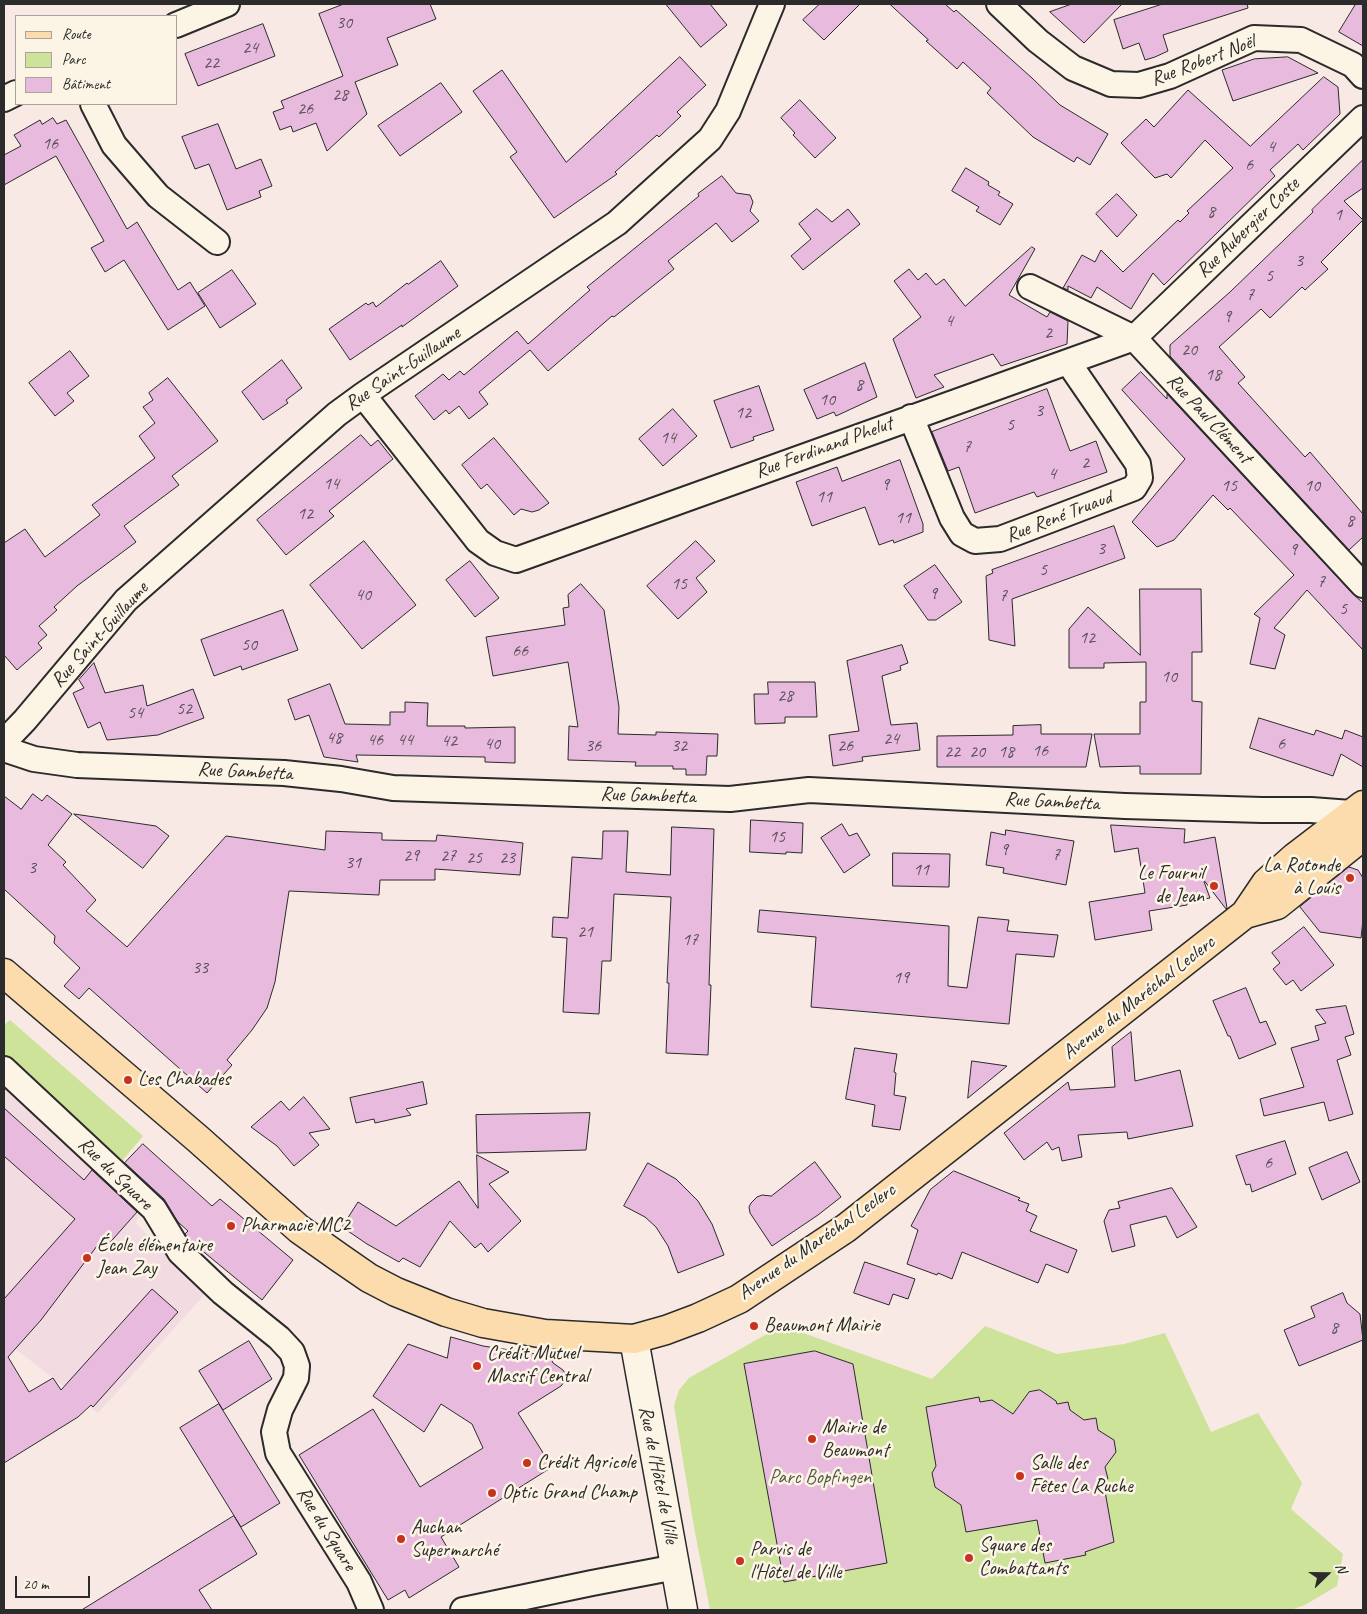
<!DOCTYPE html>
<meta charset="utf-8">
<style>
body{margin:0}
#map{position:relative;width:1367px;height:1614px;overflow:hidden;background:#f8e9e4;font-family:Caveat,sans-serif}
canvas{display:block}
.frame{position:absolute;inset:0;border:5px solid #2b2b2b;pointer-events:none}
.legend{position:absolute;left:15px;top:15px;width:162px;height:90px;box-sizing:border-box;background:#fcf5e5;border:1px solid #a8a49b;margin:0;padding:6px 9px;list-style:none;font-size:15px;color:#2b2b2b}
.legend li{display:flex;align-items:center;gap:10px;height:25px}
.legend b{width:25px;border:1px solid #a8a49b}
.north{position:absolute;left:1302px;top:1549px;width:50px;height:50px;-webkit-text-stroke:4px #fcf5e5;paint-order:stroke;rotate:68deg;font-size:14px;font-weight:700;line-height:20px;text-align:center;color:#2b2b2b}
.north::after{content:'';display:block;margin:auto;width:18px;height:22px;background:#2b2b2b;clip-path:polygon(50% 0,100% 100%,50% 72%,0 100%)}
.scale{position:absolute;left:15px;top:1576px;width:75px;height:22px;box-sizing:border-box;border:2px solid #2b2b2b;border-top:0;padding-left:6px;font-size:15px;line-height:18px;white-space:nowrap;color:#2b2b2b;-webkit-text-stroke:4px #fcf5e5;paint-order:stroke}
</style>
<div id="map">
<canvas width="1367" height="1614"></canvas>
<div class="frame"></div>
<ul class="legend">
<li><b style="height:6px;background:#fcdcac"></b>Route</li>
<li><b style="height:14px;background:#cce399"></b>Parc</li>
<li><b style="height:14px;background:#e7bade"></b>Bâtiment</li>
</ul>
<div class="north">N</div>
<div class="scale">20 m</div>
</div>
<script>
const c = document.querySelector('canvas').getContext('2d');
c.lineJoin = 'round';
function paint(path, color) {
  c.fillStyle = color;
  c.fill(path, 'evenodd');
}
function strokePath(path, color, width, dash) {
  c.strokeStyle = color;
  c.lineWidth = width;
  c.lineCap = dash ? 'butt' : 'round';
  c.setLineDash(dash || []);
  c.stroke(path);
}
function write(font, color, halo, rows, align = 'center') {
  c.font = font + ' Caveat,sans-serif';
  c.lineWidth = 5;
  c.setLineDash([]);
  c.textBaseline = 'middle';
  c.strokeStyle = halo;
  c.fillStyle = color;
  for (const [text, x, y, turn = 0] of rows) {
    c.save();
    c.translate(x, y);
    c.rotate((+turn || 0) * Math.PI / 180);
    c.textAlign = isNaN(turn) ? turn : align;
    if (halo) c.strokeText(text, 0, 0);
    c.fillText(text, 0, 0);
    c.restore();
  }
}
const built = new Path2D(`
 M4,1088L143,1203L136,1223L205,1294L98,1413L4,1340Z`);
const green = new Path2D(`
 M10,1020L143,1136L117,1167L4,1066V1025Z
 M778,1324L932,1379L985,1326L1057,1354L1124,1344L1165,1333L1211,1432L1258,1413L1302,1483L1291,1509L1343,1554L1337,1586L1305,1605L1291,1610H710L694,1527L674,1406L679,1390L689,1378L767,1334Z`);
const building = new Path2D(`
 M344,4H430L436,19L387,38L398,65L355,82L367,114L327,151L316,123L293,132L291,126L280,130L273,112L284,108L281,101L343,76L319,14Z
 M666,4H710L727,25L701,47Z
 M820,4H860L824,40L803,20Z
 M890,4H945L954,12L956,10L1032,78L1060,105L1108,134L1090,165L1077,157L1074,162L1033,137L987,93L991,88L963,62L957,69L926,41L928,40Z
 M1072,4H1122L1084,43L1050,12Z
 M1163,4H1247L1248,8L1163,35L1168,51L1155,57L1145,60L1139,43L1123,49L1114,20Z
 M1356,4H1363V46L1339,32Z
 M263,24L275,56L198,86L185,54Z
 M680,57L706,85L677,112L681,116L659,137L657,135L615,172L617,174L554,218L510,157L517,152L473,91L502,70L566,162Z
 M1288,57L1318,73L1233,101L1222,70L1254,59Z
 M1324,77L1338,87L1340,114L1303,150L1298,144L1270,170L1275,176L1164,285L1153,273L1131,309L1097,287L1091,298L1068,286V290L1063,288L1082,255L1095,262L1101,250L1123,272L1178,220L1180,222L1189,213L1187,211L1233,168L1205,140L1171,178L1167,174L1155,178L1121,143L1146,119L1154,127L1188,90L1250,146Z
 M441,83L462,112L400,156L378,126Z
 M800,100L836,138L815,158L793,135L795,133L781,118Z
 M53,118L57,124L66,120L127,229L137,222L178,290L190,282L205,306L168,330L124,260L105,272L91,248L104,241L56,156L4,185V155L21,146L14,135L40,120L42,124Z
 M218,124L236,169L261,159L272,186L259,191L261,197L227,210L209,164L195,169L182,137Z
 M1363,160V188L1344,201L1363,220L1321,262L1328,269L1305,290L1302,287L1270,318L1261,309L1219,347L1245,377L1238,383L1305,457L1310,452L1363,514V537L1349,550L1170,356V345L1230,292L1313,212L1312,210Z
 M966,168L989,182L988,185L1000,192L998,195L1013,204L1000,225L976,211L979,207L952,191Z
 M722,176L736,193L750,195L753,202L750,211L759,221L732,242L716,223L668,261L674,269L614,317L612,316L548,371L530,350L479,392L488,404L469,419L459,406L449,414L446,410L434,420L415,396L443,374L449,380L460,371L464,375L517,331L528,344L590,290L587,287L699,196L698,194Z
 M1117,194L1137,215L1117,237L1096,214Z
 M817,209L832,222L848,209L860,224L803,270L791,256L811,239L799,224Z
 M1032,247L1035,249L1009,295L1047,317L1050,312L1068,321L1067,344L1001,366L993,354L934,375L944,387L916,398L893,339L921,317L894,281L909,269L918,280L926,273L936,285L944,279L965,306Z
 M441,261L458,286L402,327V325L350,360L329,329L366,303L368,305L373,302L376,307L407,283L408,284Z
 M232,270L256,304L220,328L198,293Z
 M70,351L89,376L67,393L74,401L55,416L29,383Z
 M282,360L302,388L286,400L288,403L263,420L242,392Z
 M865,363L877,397L836,416L834,412L817,419L804,390Z
 M1141,372L1167,399V394L1353,594L1363,603V650L1307,590L1274,628L1285,635L1275,669L1250,664L1260,618L1254,614L1294,575L1230,508L1228,510L1213,495L1174,540L1157,547L1132,522L1185,459L1122,390Z
 M168,378L218,441L172,476L179,485L124,526L136,542L77,586L54,607L57,610L39,626L47,635L38,643L42,648L17,670L4,655V543L25,529L45,557L100,515L92,505L155,458L139,436L155,423L143,407L153,400L149,393Z
 M759,386L774,430L753,437L754,440L731,448L714,401Z
 M1047,389L1070,451L1096,441L1107,472L1037,497L1034,492L975,513L959,467L948,471L932,432Z
 M673,409L697,436L663,466L639,439Z
 M361,435L371,446L378,440L393,459L329,511L334,516L286,555L257,520Z
 M494,438L549,503L539,510L532,512L521,509L514,515L487,484L481,489L462,465Z
 M900,460L923,524V532L894,543L893,540L879,545L865,507L812,526L796,482L837,467L842,481Z
 M1114,526L1125,558L1012,599L1015,646L989,640L986,576L993,573L992,570Z
 M364,541L416,605L362,649L310,585Z
 M696,541L715,561L696,578L707,592L678,619L647,586Z
 M470,561L499,598L475,617L446,580Z
 M935,565L962,602L936,620H928L904,586Z
 M581,584L604,610L619,707L618,734L656,735V732L718,734L717,756H707L706,775H686V769H673V766H635L636,762L568,760L569,726L578,727L568,662L493,676L486,637L565,625L563,608L569,607L568,595Z
 M1140,589H1201L1202,652H1192V701L1202,702L1201,774H1140V766L1100,767L1094,734H1140V702H1146V662L1104,663V668H1069V629L1088,607L1140,655Z
 M283,610L298,650L242,670L241,666L214,676L201,640Z
 M902,645L908,663L900,666L901,670L882,676L891,725L917,723L920,750L862,757L863,761L833,766L829,735L859,731L847,661Z
 M94,663L105,693L143,685L147,706L193,689L204,718L158,735L107,740L100,722L88,728L73,693L84,688L79,680Z
 M768,682H815L817,717H785V723L755,724L754,694H768Z
 M330,684L345,724L390,725V712H405V702L428,703L427,726H465V728L515,727V763L485,762V757L356,755L358,762L324,757L309,715L295,720L288,700Z
 M1259,718L1314,735L1316,730L1342,739L1345,730L1363,737V767L1341,754L1333,776L1250,748Z
 M1041,725V734H1092L1086,767H937V736L1013,735V726Z
 M33,794L42,801L47,795L72,814L48,845L66,862L63,865L96,900L86,911L127,947L226,836L325,850L326,831L382,833V840L436,841L437,835L506,841L523,843L520,875L435,869V880H380L379,895L289,891L275,982L267,1008L252,1030L227,1060L232,1065L207,1093L89,988L79,999L64,986L80,968L54,943L55,936L4,889V796L21,809Z
 M74,814L156,826L169,836L143,868Z
 M751,820L803,823L802,853L786,852V854L750,852Z
 M842,824L849,836L857,833L870,855L844,873L821,838Z
 M1111,825L1185,829L1184,843L1215,837L1227,908L1226,909L1203,879L1210,898L1187,902V905L1149,911L1152,930L1095,940L1089,902L1145,893L1138,848L1115,852Z
 M672,827L714,829L709,985H711L708,1055L666,1053L669,983H667L671,897L614,894L611,961H602L599,1014L563,1012L567,938L552,937L553,917L568,918L572,857L602,859L603,831H628L626,872L670,875Z
 M1006,830L1074,841L1066,885L1003,873L1004,868L986,865L991,832L1005,835Z
 M893,853L950,854L949,887L893,886Z
 M1349,867L1358,870L1363,878V920L1361,938L1320,932L1300,907Z
 M760,910L949,926L948,986L967,988L978,917L1009,920L1007,931L1058,935L1054,957L1016,954L1009,1024L811,1007L816,937L758,932Z
 M1304,927L1334,965L1301,991L1293,980L1286,985L1273,969L1280,963L1272,953Z
 M1246,988L1260,1023L1266,1021L1276,1044L1239,1059L1230,1036H1228L1213,1001Z
 M1346,1006L1354,1034L1345,1037L1351,1055L1337,1060L1353,1114L1329,1121L1324,1102L1264,1116L1260,1099L1304,1087L1291,1048L1319,1040L1315,1026L1326,1023L1316,1010Z
 M1131,1032L1135,1081L1180,1070L1193,1126L1128,1139L1127,1132L1078,1135L1082,1157L1062,1161L1059,1147L1052,1150L1047,1142L1024,1160L1004,1133L1068,1082L1070,1090L1115,1087L1112,1047Z
 M855,1048L897,1054L894,1072L896,1073L894,1095L906,1097L900,1130L872,1126L875,1105L846,1099Z
 M972,1061L1007,1066L968,1098Z
 M423,1082L427,1104L406,1109L411,1115L375,1123L374,1119L356,1123L350,1098Z
 M304,1097L330,1129L309,1133L319,1145L294,1166L277,1146L251,1127L281,1101L289,1110Z
 M4,1108L84,1180L92,1170L137,1212L106,1247L100,1242L41,1320L8,1357L29,1392L53,1378L61,1390L152,1289L178,1312L93,1407L91,1405L78,1417L4,1463V1299L75,1219L4,1156Z
 M590,1113L586,1150L477,1153L476,1115Z
 M1285,1141L1296,1174L1252,1192L1250,1184L1246,1185L1236,1156Z
 M143,1144L212,1206L220,1199L293,1260L262,1300L188,1239L185,1234L188,1231L178,1222L164,1199L125,1163Z
 M1347,1152L1360,1182L1322,1200L1309,1168Z
 M477,1155L509,1172L489,1184L521,1221L488,1252L481,1243L475,1248L450,1221L420,1267L403,1258L399,1262L367,1244L342,1227L358,1202L396,1226L459,1181L478,1208Z
 M815,1162L841,1197L818,1215L772,1246L750,1213L749,1207L751,1203L757,1197L762,1195L771,1196Z
 M648,1163L676,1179L698,1201L712,1224L724,1255L678,1273L668,1246L656,1227L645,1217L624,1206Z
 M954,1171L1020,1198L1018,1200L1029,1204L1026,1211L1037,1216L1030,1231L1077,1250L1068,1273L1046,1264L1038,1283L962,1252L952,1279L938,1273L937,1275L907,1264L918,1230L911,1226L930,1190Z
 M1172,1188L1197,1227L1177,1238L1166,1216L1130,1225L1135,1246L1112,1252L1104,1221L1109,1210L1120,1208L1118,1202Z
 M865,1262L915,1279L908,1299L893,1294L889,1305L854,1293Z
 M1343,1293L1347,1303L1360,1314L1363,1340L1299,1366L1284,1330L1315,1317L1311,1307Z
 M451,1337L483,1346L550,1356L553,1363L563,1370L565,1373V1381L561,1386L518,1413L552,1467L441,1537L459,1567L409,1598L405,1590L388,1600L299,1455L373,1409L420,1487L483,1448L472,1424L441,1404L424,1432L373,1396L408,1344L447,1358Z
 M249,1341L272,1379L223,1410L199,1371Z
 M815,1351L853,1364L887,1563L784,1582L744,1364Z
 M1040,1390L1056,1401L1057,1404L1068,1402L1070,1410L1084,1420L1096,1418L1098,1430L1114,1440L1116,1452L1105,1467L1108,1479L1103,1480L1114,1542L1085,1552L1086,1555L1045,1563L1037,1520L966,1532L961,1505L935,1487L932,1473L936,1466L926,1407L979,1397L980,1402L992,1400L1013,1414L1029,1392Z
 M219,1404L280,1503L241,1527L180,1428Z
 M234,1516L257,1554L199,1590L212,1610H82Z`);
const street = new Path2D(`
 M999,4L1038,41L1073,68L1111,84L1139,85L1170,76L1254,38L1301,40L1353,65L1363,76
 M176,25L227,4
 M4,99L16,93
 M93,104L114,145L158,196L217,242
 M1030,287L1134,338L1363,585
 M363,395L478,541L495,553L516,560L1134,338L1363,118
 M911,417L952,518L962,534L975,541L1000,539L1134,488L1140,478L1138,464L1068,362
 M4,742L25,720L126,600L337,414L363,395L617,223L710,139L728,111L772,4
 M4,749L34,759L77,765L284,773L341,779L393,788L730,799L809,790L1125,806L1262,810H1311L1351,813
 M4,1069L154,1209L180,1252L223,1293L279,1338L292,1352L297,1366L296,1378L280,1410L274,1432L278,1453L359,1582L371,1610
 M463,1610L592,1583L676,1567`);
const secondary = new Path2D(`
 M634,1339L683,1610`);
const primary = new Path2D(`
 M1245,914L1277,905L1363,836
 M4,973L198,1139L299,1229L340,1258L369,1278L396,1292L446,1312L483,1323L545,1334L634,1339L666,1330L698,1318L739,1299L846,1228L1245,914L1266,883L1295,857L1363,805`);
const markers = [
 [1350,878,5,"#c8321e"],
 [1214,886,5,"#c8321e"],
 [128,1080,5,"#c8321e"],
 [231,1226,5,"#c8321e"],
 [87,1258,5,"#c8321e"],
 [754,1326,5,"#c8321e"],
 [477,1366,5,"#c8321e"],
 [812,1439,5,"#c8321e"],
 [527,1463,5,"#c8321e"],
 [1020,1476,5,"#c8321e"],
 [492,1493,5,"#c8321e"],
 [401,1539,5,"#c8321e"],
 [969,1558,5,"#c8321e"],
 [740,1561,5,"#c8321e"]
];
const numberNames = [
 ["30",344,23],
 ["24",250,48],
 ["22",211,63],
 ["28",340,95],
 ["26",305,109],
 ["16",50,144],
 ["4",1271,147],
 ["6",1249,165],
 ["8",1211,212],
 ["1",1338,215],
 ["3",1299,261],
 ["5",1269,276],
 ["7",1250,295],
 ["9",1227,317],
 ["4",949,321],
 ["2",1048,333],
 ["20",1189,350],
 ["18",1213,375],
 ["8",859,385],
 ["10",827,400],
 ["3",1039,411],
 ["12",743,413],
 ["5",1010,425],
 ["14",668,438],
 ["7",967,447],
 ["2",1085,463],
 ["4",1052,474],
 ["14",331,484],
 ["9",885,485],
 ["15",1229,486],
 ["10",1312,486],
 ["11",824,497],
 ["12",305,514],
 ["11",903,518],
 ["8",1350,521],
 ["3",1101,549],
 ["9",1293,550],
 ["5",1043,570],
 ["7",1321,582],
 ["15",679,584],
 ["9",933,594],
 ["40",363,595],
 ["7",1003,596],
 ["5",1343,609],
 ["12",1087,638],
 ["50",249,645],
 ["66",520,651],
 ["10",1169,677],
 ["28",785,696],
 ["52",184,709],
 ["54",135,713],
 ["48",334,738],
 ["24",891,739],
 ["46",375,740],
 ["44",405,740],
 ["42",449,741],
 ["40",492,744],
 ["6",1281,744],
 ["36",593,746],
 ["32",679,746],
 ["26",845,746],
 ["16",1040,751],
 ["22",952,752],
 ["20",977,752],
 ["18",1006,752],
 ["15",777,837],
 ["9",1004,850],
 ["7",1056,855],
 ["29",411,856],
 ["27",448,856],
 ["25",474,858],
 ["23",507,858],
 ["31",353,863],
 ["3",32,868],
 ["11",921,870],
 ["21",585,932],
 ["17",690,940],
 ["33",200,968],
 ["19",901,978],
 ["6",1268,1163],
 ["8",1334,1328]
];
const streetNames = [
 ["Rue Robert Noël",1203,61,-21],
 ["Rue Aubergier Coste",1248,228,-44],
 ["Rue Saint-Guillaume",403,369,-34],
 ["Rue Paul Clément",1209,419,47],
 ["Rue Ferdinand Phelut",824,448,-20],
 ["Rue René Truaud",1059,517,-21],
 ["Rue Saint-Guillaume",100,635,-48],
 ["Rue Gambetta",245,772,3],
 ["Rue Gambetta",648,796,2],
 ["Rue Gambetta",1052,802,3],
 ["Avenue du Maréchal Leclerc",1139,998,-38],
 ["Rue du Square",115,1174,44],
 ["Avenue du Maréchal Leclerc",817,1242,-35],
 ["Rue de l'Hôtel de Ville",658,1475,79],
 ["Rue du Square",326,1529,58]
];
const poiNames = [
 ["La Rotonde",1340,866,"right"],
 ["à Louis",1340,889,"right"],
 ["Le Fournil",1204,874,"right"],
 ["de Jean",1204,897,"right"],
 ["Les Chabades",138,1080],
 ["Pharmacie MC2",241,1226],
 ["École élémentaire",97,1246],
 ["Jean Zay",97,1269],
 ["Beaumont Mairie",764,1326],
 ["Crédit Mutuel",487,1354],
 ["Massif Central",487,1377],
 ["Mairie de",822,1428],
 ["Beaumont",822,1451],
 ["Crédit Agricole",537,1463],
 ["Salle des",1030,1464],
 ["Fêtes La Ruche",1030,1487],
 ["Optic Grand Champ",502,1493],
 ["Auchan",411,1528],
 ["Supermarché",411,1551],
 ["Square des",979,1546],
 ["Combattants",979,1569],
 ["Parvis de",750,1550],
 ["l'Hôtel de Ville",750,1573]
];
const parkNames = [
 ["Parc Bopfingen",820,1478]
];
paint(built, '#f3dbe2');
paint(green, '#cce399');
paint(building, '#e7bade');
strokePath(building, '#2b2b2b', 1);
strokePath(street, '#2b2b2b', 28);
strokePath(secondary, '#2b2b2b', 31);
strokePath(primary, '#2b2b2b', 31);
strokePath(street, '#fcf5e5', 24);
strokePath(secondary, '#fcf5e5', 28);
strokePath(primary, '#fcdcac', 28);
for (const [x, y, r, color] of markers) {
  const dot = new Path2D();
  dot.arc(x, y, r, 0, 2 * Math.PI);
  c.fillStyle = color;
  c.fill(dot);
  strokePath(dot, '#fcf5e5', 2);
}
write('18px', '#5a4f58', null, numberNames);
write('20px', '#2b2b2b', '#fcf5e5', streetNames);
write('20px', '#2b2b2b', '#fcf5e5', poiNames, 'left');
write('20px', '#535946', '#fcf5e5', parkNames);
</script>
